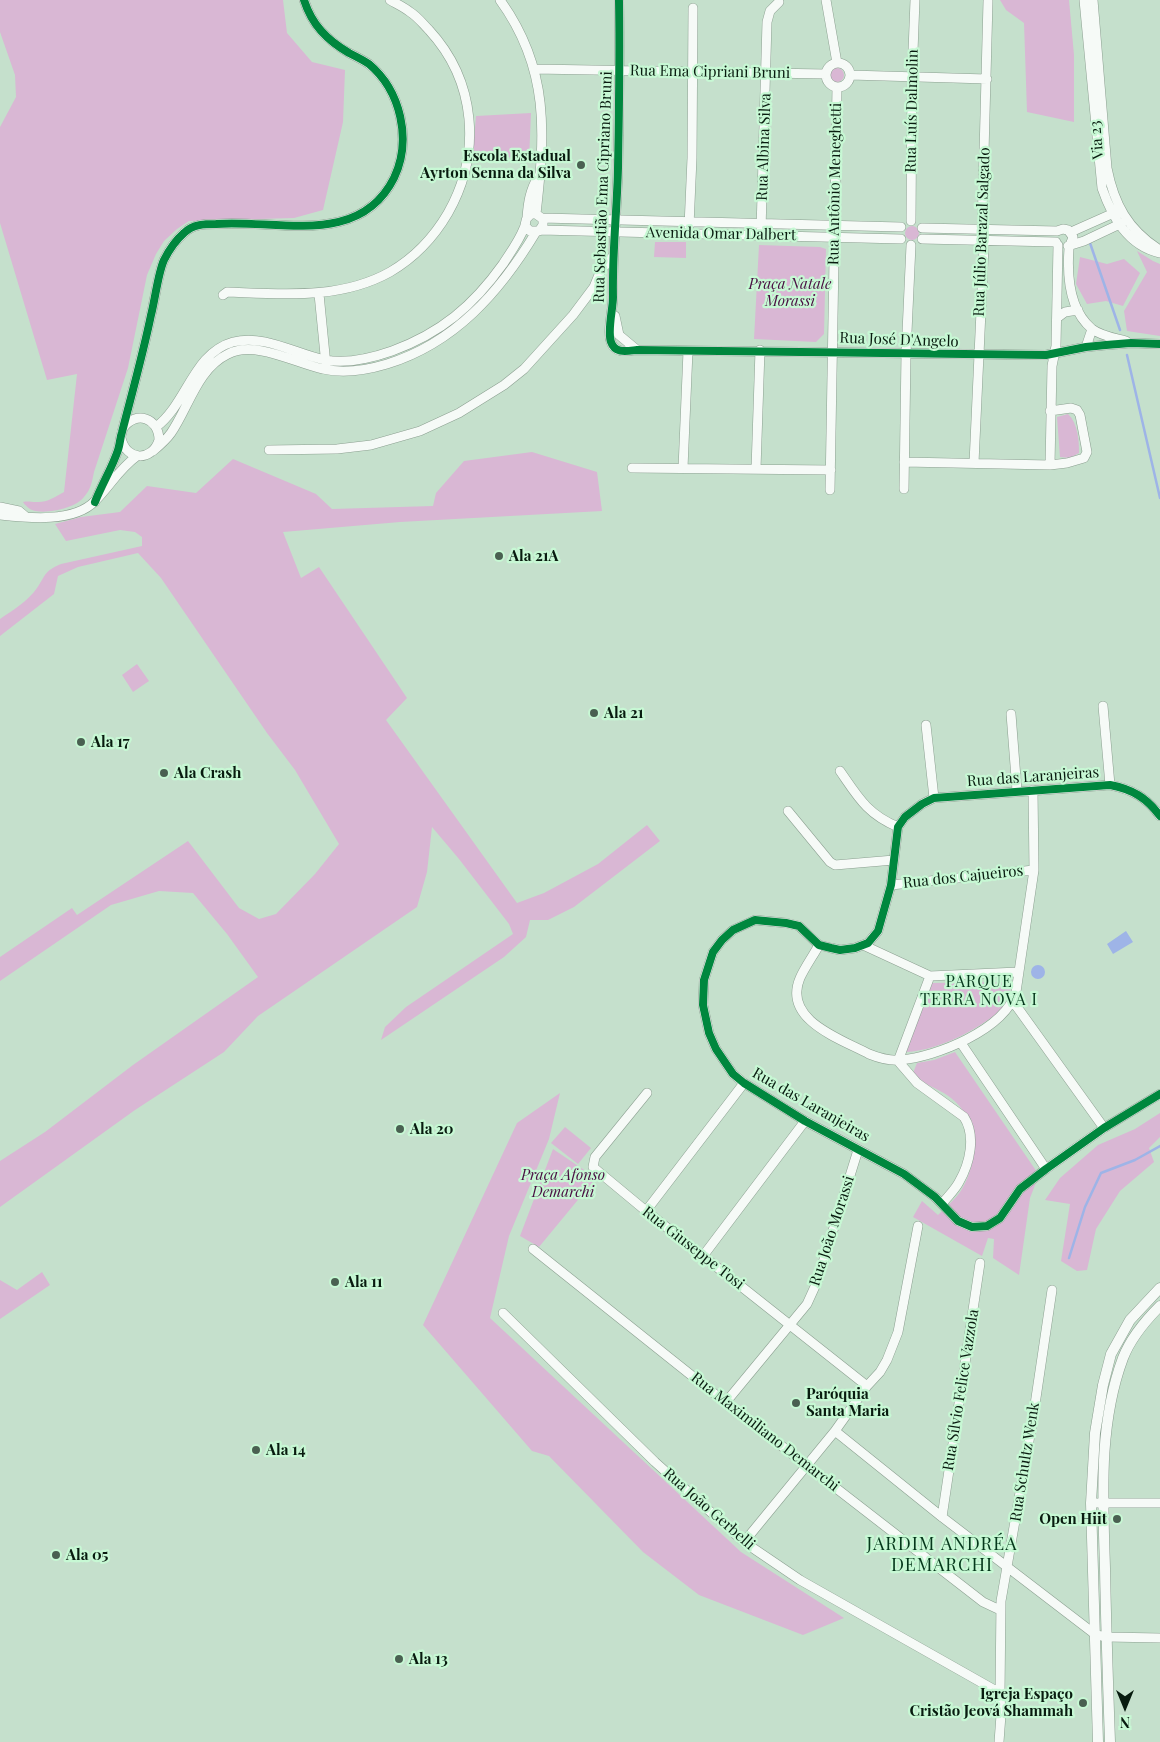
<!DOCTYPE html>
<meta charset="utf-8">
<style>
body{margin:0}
#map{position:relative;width:1160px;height:1742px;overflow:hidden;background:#c5e0cc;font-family:"Playfair Display",serif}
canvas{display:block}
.north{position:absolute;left:1100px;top:1682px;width:50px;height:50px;-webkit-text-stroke:4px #c7f8d4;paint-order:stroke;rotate:180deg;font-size:14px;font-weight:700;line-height:20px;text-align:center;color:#081b0f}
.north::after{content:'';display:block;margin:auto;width:18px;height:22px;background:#081b0f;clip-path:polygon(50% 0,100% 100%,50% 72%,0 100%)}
</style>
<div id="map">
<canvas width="1160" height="1742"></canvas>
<div class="north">N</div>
</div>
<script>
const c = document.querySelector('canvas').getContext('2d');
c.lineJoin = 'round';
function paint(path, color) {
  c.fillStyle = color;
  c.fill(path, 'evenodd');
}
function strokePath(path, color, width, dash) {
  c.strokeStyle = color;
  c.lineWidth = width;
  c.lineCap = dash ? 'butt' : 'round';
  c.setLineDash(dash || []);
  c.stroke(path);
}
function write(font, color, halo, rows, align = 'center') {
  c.font = font + ' "Playfair Display",serif';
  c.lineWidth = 4.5;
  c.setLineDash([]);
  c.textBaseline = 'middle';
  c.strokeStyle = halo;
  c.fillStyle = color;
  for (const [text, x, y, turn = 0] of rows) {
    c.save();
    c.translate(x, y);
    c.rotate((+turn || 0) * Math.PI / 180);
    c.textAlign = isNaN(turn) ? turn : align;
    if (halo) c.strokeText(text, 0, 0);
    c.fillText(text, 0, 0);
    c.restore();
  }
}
const green = new Path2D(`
 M0,0H283L287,33L312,62L345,70L343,122L323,210L294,218L189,221L177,229L164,241L156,254L147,275L128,368L94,472C92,482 91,489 84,497C76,508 45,515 32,510C29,509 25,505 23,502C28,501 31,502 36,502C46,503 55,497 64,492L77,374L47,380L0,223V127L16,97L15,75L0,32Z
 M1000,0H1069L1074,55V122L1027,112L1024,23L1006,10Z
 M830 75a7 7 0 1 1 14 0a7 7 0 1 1-14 0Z
 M531,113L529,160L473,152L476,116Z
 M905 233a7 7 0 1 1 14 0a7 7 0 1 1-14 0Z
 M655,242H686V258L654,257Z
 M759,245L820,247L826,249L824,334L816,342L754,339Z
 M1137,251L1153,261L1160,264V336L1127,331L1124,311L1147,272Z
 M1080,257L1107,264L1124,259L1140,273L1123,306L1106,301L1087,304L1076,284Z
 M1068,414C1078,423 1079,441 1079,453L1070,458L1060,457L1057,417Z
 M532,452L597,472L602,511L400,522L283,532L301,578L319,567L407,698L386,720L517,903L544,893L598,864L647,825L660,841L574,907L548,920H530L526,937L504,957L381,1040L385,1027L406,1007L513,934L509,924L459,859L432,827L427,872L417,907L258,1016L224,1052L135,1110L0,1207V1161L45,1132L133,1065L258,977L227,934L193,893L159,891L111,905L0,981V957L72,908L77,915L188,841L239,908L259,919L276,914L315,874L339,844L295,770L267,733L161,578L138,553L78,567L58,576L54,594L0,636V619C13,610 28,601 37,588C46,575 44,571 61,564L142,546V537L135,532L120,530L66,541L55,524L81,517L120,512L147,486L196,493L233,459L316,494L332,509L433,506L436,493L464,461Z
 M137,664L149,681L133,692L122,675Z
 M1011,982L1008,1005C980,1028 942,1050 906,1052L932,983Z
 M955,1052L1039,1175L1030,1198L1019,1275L993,1258L994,1239L988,1238L982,1256L913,1217L922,1201L938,1215C946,1207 956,1199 962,1189C979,1160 979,1120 951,1098C937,1087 926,1087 913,1073L917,1063L934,1060Z
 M560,1093L549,1139L509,1236L490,1318L741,1552L844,1618L803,1635L699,1595L643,1552L549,1456L532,1451L423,1325L517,1123Z
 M1160,1113V1137L1149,1148L1154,1162L1120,1191L1096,1229L1087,1270L1077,1271L1061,1261L1070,1204L1045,1200L1060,1178L1098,1145L1135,1129Z
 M565,1127L591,1148L578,1164L551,1143Z
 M553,1149L596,1178L539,1247L520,1236Z
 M42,1272L50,1285L0,1319V1280L17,1290Z`);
const water = new Path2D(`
 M1126,931L1133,942L1113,954L1107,944Z
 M1031 972a7 7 0 1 1 14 0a7 7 0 1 1-14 0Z`);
const stream = new Path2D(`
 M1090,243L1120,330
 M1127,355L1160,498
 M1069,1258L1085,1207L1101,1173L1135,1160L1160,1146`);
const minor = new Path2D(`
 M500,0C550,69 545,134 536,214
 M826,0L837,63
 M1084,0L1102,188C1112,217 1128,246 1160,253
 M1093,0L1107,168C1114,204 1128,230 1160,250
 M619,1C620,57 619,113 618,168C617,211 612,254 613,297C613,309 607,331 611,342C615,354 627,351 637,350L1046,355L1086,347L1106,345L1131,343L1160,344
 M826 75a12 12 0 1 1 24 0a12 12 0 1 1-24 0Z
 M534,69L826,74
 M850,75L987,79
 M527,218C528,203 530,190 538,177
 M542,218L901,227
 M911,221L912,77L915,0
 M689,226L692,158L693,8
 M922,228L1057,231L1063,229L1068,230L1073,237C1072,241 1070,244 1069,248C1067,275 1069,310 1092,329C1101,336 1115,338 1126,341
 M541,230L901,239
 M761,230L767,22L770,11L779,2
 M1071,232L1116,212
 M922,239L1056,242
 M1068,246L1084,241L1122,223
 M319,294L326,365
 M223,295L227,292C282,294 340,300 390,272C414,258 434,237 448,213C482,153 476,81 429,30C423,24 417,16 410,12C404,7 397,4 390,0
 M615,316L619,335L637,350
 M1057,318L1065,312L1078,310
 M1086,347L1092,329
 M156,427C187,404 193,353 233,342C265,334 295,354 325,360C347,364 372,358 392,351C441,333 473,306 503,264C510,253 519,241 524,228C526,225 525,221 527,218L531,214H536L543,219V225L539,231H530L525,226
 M121,438C126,461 152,462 159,440C159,418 136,410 123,428
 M269,450L337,449L371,445L420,431L459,413L504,385L524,369L573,315L594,287L601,270L613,256
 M153,451C159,446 166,440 171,433C189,407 197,369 228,354C255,340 295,363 323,369C344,374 367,370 387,364C455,343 500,292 536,232
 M904,462L1050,465L1052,366L1056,346L1058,245
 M974,463L984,246L982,229L988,1
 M1050,465L1067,463L1084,458L1087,452L1080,415L1077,410L1071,408L1050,411
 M632,468L831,470
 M683,468L688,351
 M756,469L760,350
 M904,489L906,354L911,245
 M830,490L837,87
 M95,502C102,484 112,468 118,450C120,444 120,438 122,432C132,393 143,354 151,315C155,300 158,273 164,260C169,250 176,240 184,233C193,224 205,224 216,224C277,219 359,248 394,178C412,140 401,91 369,64C363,60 355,56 349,53C327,40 312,25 304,0
 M0,507L19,511L25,516
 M0,515C28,518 74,523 95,501C111,485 118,470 137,456
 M1103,706L1110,785
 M1011,714L1017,791
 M926,725L934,798
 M840,771C858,797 867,814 898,827
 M788,811L830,862L835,865L894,860
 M1160,816C1147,798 1132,789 1110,785L934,798L922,804L905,817L898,827L891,885L878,931L868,943L855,948L840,950L831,948L819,945L799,926L786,923L755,920L733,930L722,940L713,952L704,980L703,1005L709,1033L716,1049L733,1074L744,1083L805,1121L904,1174L935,1197L958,1221L972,1227L987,1226L1000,1218L1020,1189L1046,1169L1104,1128L1160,1094
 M891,885L1034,870
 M819,945C813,956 805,967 800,978C782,1020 841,1039 869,1054C879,1058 889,1061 900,1060C936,1057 1004,1030 1016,992L1034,870L1033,790
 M863,945L930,976L1018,972
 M1012,1003L1017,1007L1104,1128
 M961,1043L1046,1169
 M898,1061L917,1083L964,1117C976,1136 970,1163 959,1182C955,1190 947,1197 942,1204
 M898,1061L930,976
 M647,1093L595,1157L593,1167L646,1211L867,1386
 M646,1211L744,1083
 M533,1249L716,1395L983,1602L1000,1610
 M703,1256L805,1121
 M503,1313L655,1462L744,1542L800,1580L1000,1693
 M726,1402L807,1304L817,1282L858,1150
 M835,1431L942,1517L1096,1635L1107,1637L1160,1638
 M1091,1503H1160
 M942,1517L980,1263
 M744,1542L835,1431L867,1386L880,1372L887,1360L898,1332L918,1226
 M999,1742L1001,1715L1000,1693L1001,1601L1033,1418L1052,1290`);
const major = new Path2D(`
 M1098,1742L1091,1503L1095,1433L1103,1385L1111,1354L1130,1320L1160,1288
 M1110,1742C1108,1684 1106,1626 1105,1568C1103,1498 1098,1425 1123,1358C1130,1340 1146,1320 1160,1306`);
const cycleway = new Path2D(`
 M619,1C620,57 619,113 618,168C617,211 612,254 613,297C613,309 607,331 611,342C615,354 627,351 637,350L1046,355L1086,347L1106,345L1131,343L1160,344
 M95,502C102,484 112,468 118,450C120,444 120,438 122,432C132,393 143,354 151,315C155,300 158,273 164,260C169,250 176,240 184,233C193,224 205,224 216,224C277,219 359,248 394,178C412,140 401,91 369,64C363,60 355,56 349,53C327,40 312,25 304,0
 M1160,816C1147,798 1132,789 1110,785L934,798L922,804L905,817L898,827L891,885L878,931L868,943L855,948L840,950L831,948L819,945L799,926L786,923L755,920L733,930L722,940L713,952L704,980L703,1005L709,1033L716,1049L733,1074L744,1083L805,1121L904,1174L935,1197L958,1221L972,1227L987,1226L1000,1218L1020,1189L1046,1169L1104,1128L1160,1094`);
const markers = [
 [581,165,5,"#4a6051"],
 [499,556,5,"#4a6051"],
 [594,713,5,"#4a6051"],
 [81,742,5,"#4a6051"],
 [164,773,5,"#4a6051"],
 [400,1129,5,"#4a6051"],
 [335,1282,5,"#4a6051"],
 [796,1403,5,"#4a6051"],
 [256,1450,5,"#4a6051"],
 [1117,1519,5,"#4a6051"],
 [56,1555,5,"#4a6051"],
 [399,1659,5,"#4a6051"],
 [1083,1703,5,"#4a6051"]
];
const streetNames = [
 ["Rua Ema Cipriani Bruni",710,72,1],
 ["Rua Luís Dalmolin",912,111,-89],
 ["Via 23",1097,140,-95],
 ["Rua Albina Silva",764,147,-88],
 ["Rua Antônio Meneghetti",835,184,-89],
 ["Rua Sebastião Ema Cipriano Bruni",603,187,-88],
 ["Rua Júlio Barazal Salgado",982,232,-88],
 ["Avenida Omar Dalbert",721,234,1],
 ["Rua José D'Angelo",899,340,2],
 ["Rua das Laranjeiras",1033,777,-4],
 ["Rua dos Cajueiros",963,877,-6],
 ["Rua das Laranjeiras",811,1105,30],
 ["Rua João Morassi",832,1231,-72],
 ["Rua Giuseppe Tosi",693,1248,38],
 ["Rua Sílvio Felice Vazzola",961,1390,-81],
 ["Rua Maximiliano Demarchi",765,1432,38],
 ["Rua Schultz Wenk",1025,1462,-81],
 ["Rua João Gerbelli",709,1509,41]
];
const poiNames = [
 ["Escola Estadual",571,156,"right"],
 ["Ayrton Senna da Silva",571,173,"right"],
 ["Ala 21A",509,556],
 ["Ala 21",604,713],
 ["Ala 17",91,742],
 ["Ala Crash",174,773],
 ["Ala 20",410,1129],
 ["Ala 11",345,1282],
 ["Paróquia",806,1394],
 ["Santa Maria",806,1411],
 ["Ala 14",266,1450],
 ["Open Hiit",1107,1519,"right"],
 ["Ala 05",66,1555],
 ["Ala 13",409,1659],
 ["Igreja Espaço",1073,1694,"right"],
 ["Cristão Jeová Shammah",1073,1711,"right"]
];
const parkNames = [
 ["Praça Natale",790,284],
 ["Morassi",790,301],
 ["Praça Afonso",563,1175],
 ["Demarchi",563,1192]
];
const neighbourhoodNames = [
 ["PARQUE",979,982],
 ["TERRA NOVA I",979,1000]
];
const quarterNames = [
 ["JARDIM ANDRÉA",942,1544],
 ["DEMARCHI",942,1565]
];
paint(green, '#d9b7d4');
paint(water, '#9eb4e7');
strokePath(stream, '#9eb4e7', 2.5);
strokePath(minor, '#8b9f90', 10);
strokePath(major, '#8b9f90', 11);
strokePath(minor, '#f6faf7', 9);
strokePath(major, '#f6faf7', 10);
strokePath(cycleway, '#00873e', 8);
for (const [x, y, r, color] of markers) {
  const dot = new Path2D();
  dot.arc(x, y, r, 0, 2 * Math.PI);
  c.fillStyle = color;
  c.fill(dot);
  strokePath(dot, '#c7f8d4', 2);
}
write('15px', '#081b0f', '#c7f8d4', streetNames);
write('bold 15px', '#081b0f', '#c7f8d4', poiNames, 'left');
write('italic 15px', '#490e42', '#c7f8d4', parkNames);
c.letterSpacing = '1px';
write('16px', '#05371b', '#c7f8d4', neighbourhoodNames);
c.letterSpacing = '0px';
c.letterSpacing = '1px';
write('18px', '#05371b', '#c7f8d4', quarterNames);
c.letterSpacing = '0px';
</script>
